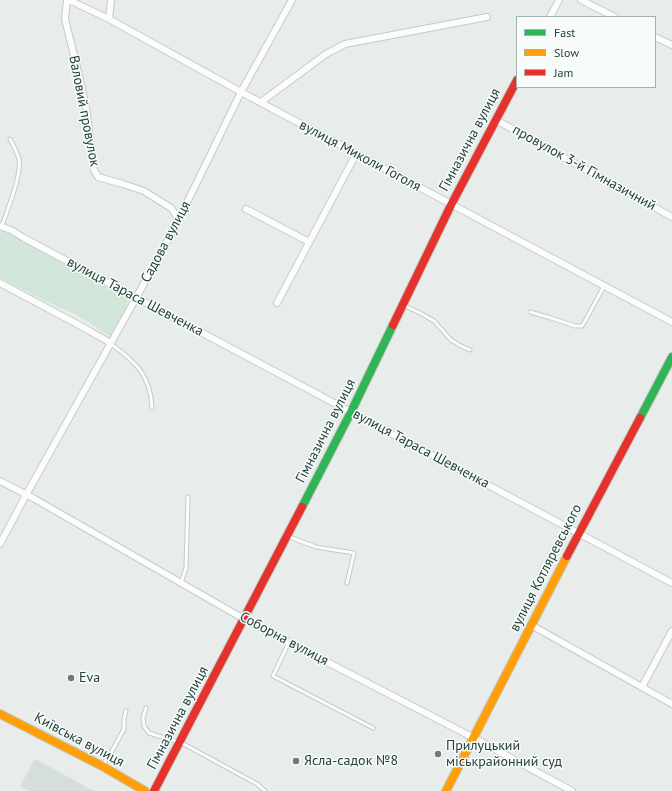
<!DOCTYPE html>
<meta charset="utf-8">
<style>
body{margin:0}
#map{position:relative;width:672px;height:791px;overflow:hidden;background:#e8edeb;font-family:"PT Sans",sans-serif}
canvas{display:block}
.legend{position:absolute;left:516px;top:16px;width:140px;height:72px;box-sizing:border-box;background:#f7fbf9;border:1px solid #a3b1ad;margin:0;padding:5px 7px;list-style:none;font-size:12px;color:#24423a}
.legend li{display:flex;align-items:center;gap:8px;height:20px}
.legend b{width:20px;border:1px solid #a3b1ad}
</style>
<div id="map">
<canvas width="672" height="791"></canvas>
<ul class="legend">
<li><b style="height:5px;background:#30b455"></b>Fast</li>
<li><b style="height:5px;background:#ff9f0a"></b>Slow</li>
<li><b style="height:5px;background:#e5322d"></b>Jam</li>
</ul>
</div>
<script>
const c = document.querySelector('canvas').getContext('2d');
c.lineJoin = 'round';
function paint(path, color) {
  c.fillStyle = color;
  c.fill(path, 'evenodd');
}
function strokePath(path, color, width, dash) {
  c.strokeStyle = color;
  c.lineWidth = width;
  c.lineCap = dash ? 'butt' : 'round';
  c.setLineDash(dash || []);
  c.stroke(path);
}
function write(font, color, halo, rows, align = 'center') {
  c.font = font + ' "PT Sans",sans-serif';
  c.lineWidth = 3;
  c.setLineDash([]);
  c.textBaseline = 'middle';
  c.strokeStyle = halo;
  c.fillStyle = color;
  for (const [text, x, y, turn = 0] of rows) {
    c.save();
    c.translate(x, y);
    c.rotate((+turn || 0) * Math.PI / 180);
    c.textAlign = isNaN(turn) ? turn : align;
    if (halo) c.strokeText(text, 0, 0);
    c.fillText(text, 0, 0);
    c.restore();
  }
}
const built = new Path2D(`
 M35,759L94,791H29L20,786Z`);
const green = new Path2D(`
 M0,229L129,299L124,312L110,336L75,314L45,301L0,278Z`);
const lane = new Path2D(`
 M2,226C7,210 22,175 19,159C17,152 14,146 10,139
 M403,305L420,313L434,321L451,340L461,346L470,350
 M530,312L551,318L575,326H582L584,323L604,286
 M111,344C136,362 151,376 152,408
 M287,536L316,547L354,553L347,583
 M181,583L186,568L188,497
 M289,642L273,676L373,728
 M146,708L143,718L144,726L149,733L171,740L180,742L257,784L265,791
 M102,766L112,751L124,729V719L126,711`);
const street = new Path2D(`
 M67,0L65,19L81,84L86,108L88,122L94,170L98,177L123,184L144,191L171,208L179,219
 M69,0L109,19L241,92L672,322
 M581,0L615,17
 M550,17L559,0
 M109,19L111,0
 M655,37L672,45
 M261,102L326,54L345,44L487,17
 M496,120L672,217
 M246,209L309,242
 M0,226L11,230L24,238L351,412L672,583
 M0,283L77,324L111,343
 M277,303L356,154
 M0,481L33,498L244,619L474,738L572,791
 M0,544L26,495L136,298L179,219L241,92L292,0
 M531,625L672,704
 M642,687L672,631`);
const fast = new Path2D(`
 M640,418L672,357
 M302,507L351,412L393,325`);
const slow = new Path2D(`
 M0,714L102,766L145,791
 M446,791L567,556`);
const jam = new Path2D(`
 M393,325L451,205L517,80
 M567,556L640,418
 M154,791L302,507`);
const markers = [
 [71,678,4,"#697e78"],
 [438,754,4,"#697e78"],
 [296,761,4,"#697e78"]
];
const streetNames = [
 ["Валовий провулок",84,111,79],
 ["Гімназична вулиця",470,140,-62],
 ["вулиця Миколи Гоголя",360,156,28],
 ["провулок 3-й Гімназичний",584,168,29],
 ["Садова вулиця",166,242,-62],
 ["вулиця Тараса Шевченка",135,297,28],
 ["Гімназична вулиця",326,431,-63],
 ["вулиця Тараса Шевченка",421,449,28],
 ["вулиця Котляревського",546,568,-63],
 ["Соборна вулиця",284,639,28],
 ["Гімназична вулиця",178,718,-62],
 ["Київська вулиця",79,740,28]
];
const poiNames = [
 ["Eva",79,678],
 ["Прилуцький",446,746],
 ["міськрайонний суд",446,762],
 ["Ясла-садок №8",304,761]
];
paint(built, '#d6dedb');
paint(green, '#d1e6d8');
strokePath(lane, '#c5cac8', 5);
strokePath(street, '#c5cac8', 8);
strokePath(fast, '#c3cbc8', 10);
strokePath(slow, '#c3cbc8', 10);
strokePath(jam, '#c3cbc8', 10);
strokePath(lane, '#fcfcfc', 3);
strokePath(street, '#fcfcfc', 6);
strokePath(fast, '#30b455', 8);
strokePath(slow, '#ff9f0a', 8);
strokePath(jam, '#e5322d', 8);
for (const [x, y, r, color] of markers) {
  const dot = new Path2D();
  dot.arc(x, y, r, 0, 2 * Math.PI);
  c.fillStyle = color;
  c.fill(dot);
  strokePath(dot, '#f7fbf9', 1.5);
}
write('14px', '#24423a', '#f7fbf9', streetNames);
write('14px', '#24423a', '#f7fbf9', poiNames, 'left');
</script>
